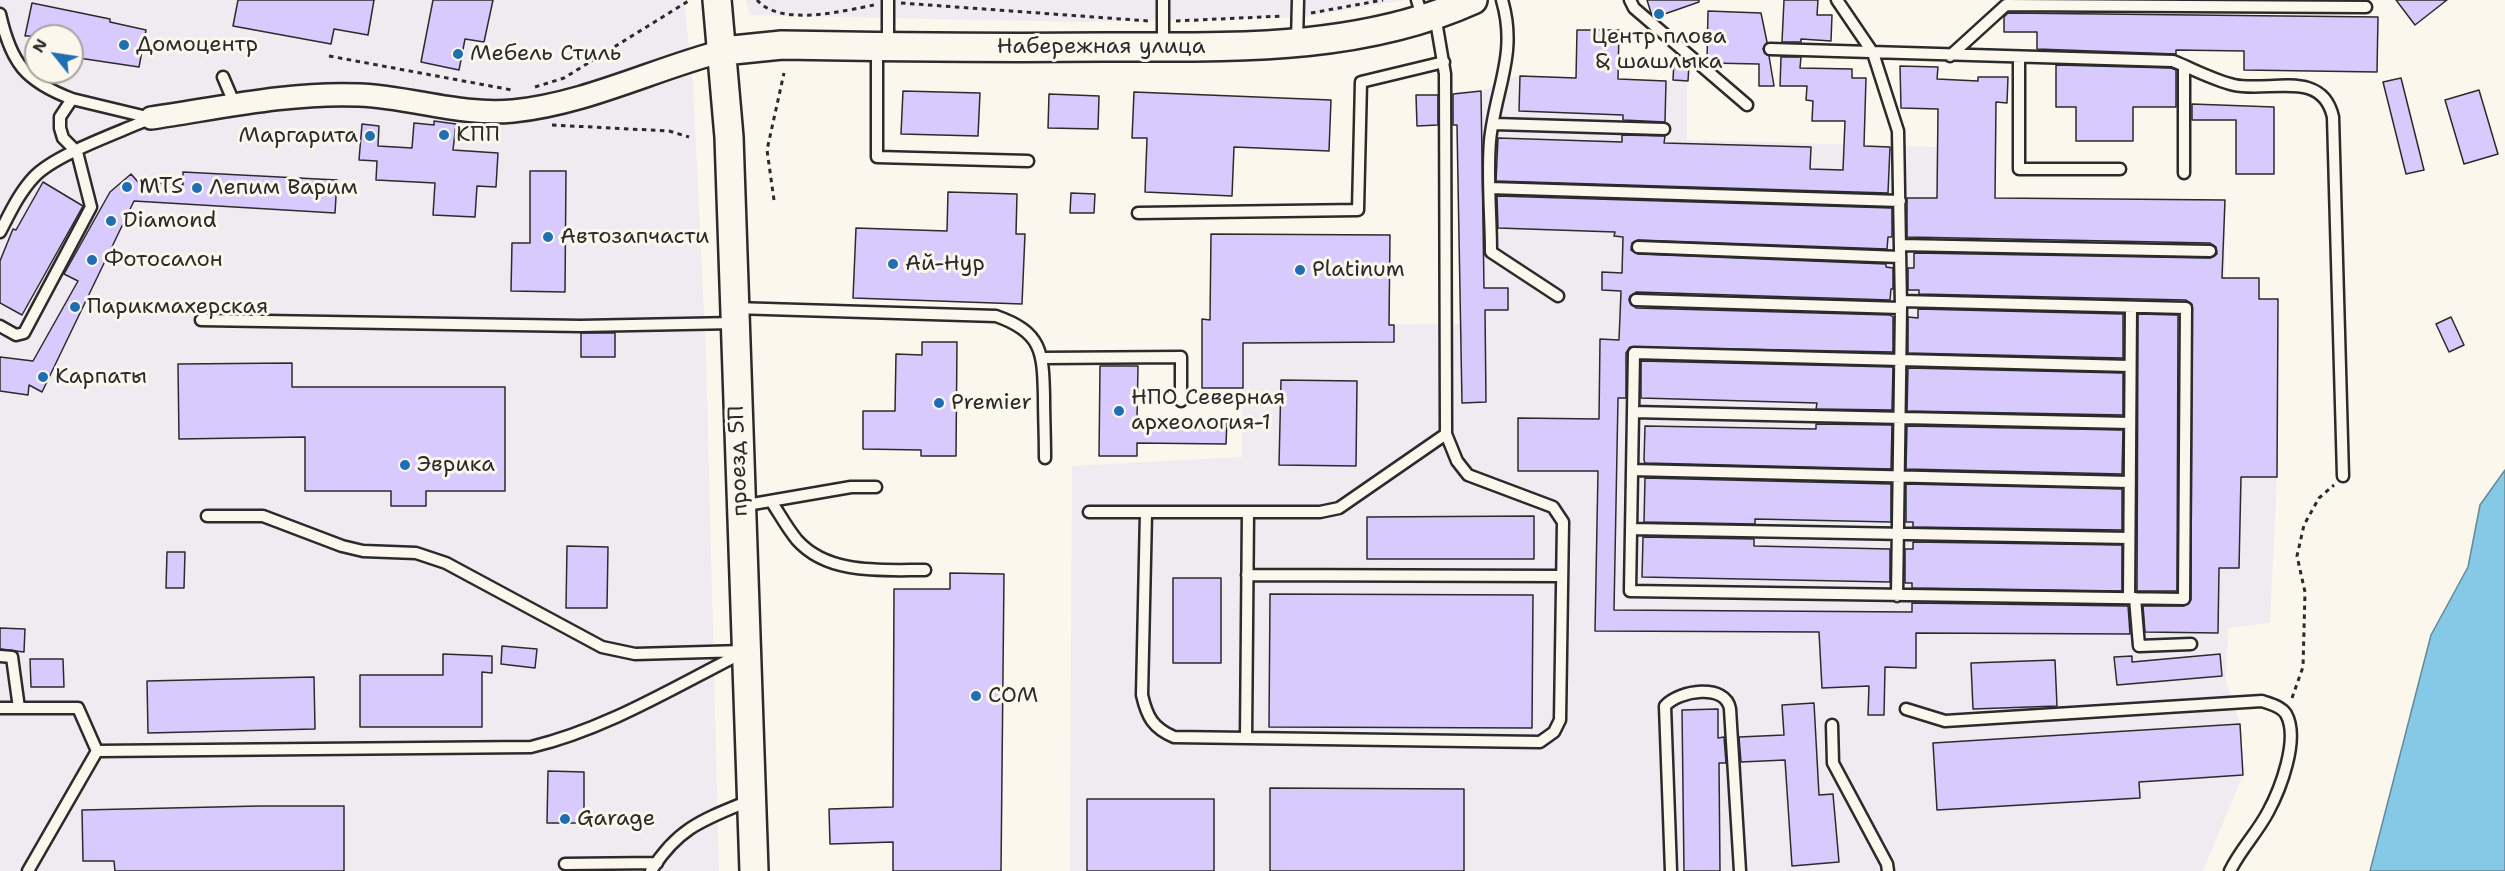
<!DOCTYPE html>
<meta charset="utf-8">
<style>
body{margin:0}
#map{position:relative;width:2505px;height:871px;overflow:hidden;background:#fbf7ec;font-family:"Shantell Sans",sans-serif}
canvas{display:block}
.north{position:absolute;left:24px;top:24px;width:60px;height:60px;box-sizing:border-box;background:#fbf7ec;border:2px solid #a8a59f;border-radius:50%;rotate:300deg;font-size:16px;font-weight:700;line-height:24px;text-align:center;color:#2b2b2b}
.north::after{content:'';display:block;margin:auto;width:21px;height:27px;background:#1f6fb2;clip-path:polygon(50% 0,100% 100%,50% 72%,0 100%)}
</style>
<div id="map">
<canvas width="2505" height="871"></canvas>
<div class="north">N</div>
</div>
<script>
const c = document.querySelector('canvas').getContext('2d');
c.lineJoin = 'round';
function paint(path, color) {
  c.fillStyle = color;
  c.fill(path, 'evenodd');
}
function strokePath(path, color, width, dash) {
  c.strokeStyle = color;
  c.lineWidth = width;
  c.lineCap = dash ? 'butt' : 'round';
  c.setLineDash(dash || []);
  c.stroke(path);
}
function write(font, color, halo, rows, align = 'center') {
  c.font = font + ' "Shantell Sans",sans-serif';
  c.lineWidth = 6;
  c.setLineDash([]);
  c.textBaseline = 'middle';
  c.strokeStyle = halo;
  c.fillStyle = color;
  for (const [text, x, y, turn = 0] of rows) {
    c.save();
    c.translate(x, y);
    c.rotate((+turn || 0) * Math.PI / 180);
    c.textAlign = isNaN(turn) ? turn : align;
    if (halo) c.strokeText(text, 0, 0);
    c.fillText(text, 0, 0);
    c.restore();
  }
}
const built = new Path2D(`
 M0,0H684L693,85L706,355L719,871H0ZM36,36H72V72H36Z
 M746,0H1404L1305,17L1082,22L750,15Z
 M1520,75L1687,81V140L1937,147L1938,104L1961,198L2225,200L2224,477H2277L2270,623L2228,628L2226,680L2240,724L2243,775L2203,871H1070L1072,466L1242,457L1243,326L1460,324L1456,92L1481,91Z`);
const water = new Path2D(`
 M2505,470V871H2370L2431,635L2468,567L2480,505Z`);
const building = new Path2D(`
 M238,0H374L368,35L334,29L331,44L233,26Z
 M433,0H493L484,42L465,39L459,70L421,62Z
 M1647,0H1699V2L1656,17L1651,13Z
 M1784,0H1818L1817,15H1832L1831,41L1801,39V42H1782Z
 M2396,0H2447L2415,25Z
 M32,3L110,19V22L146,30L139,67L72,57V36H25Z
 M1708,11L1761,13L1767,42L1763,49L1769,56L1774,86H1759V64L1710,63L1707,60Z
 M2008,13L2378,17L2377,72L2244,70V51L2176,50V54L2037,49V32H2004V17Z
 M1577,30H1619L1618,79L1666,81L1665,122L1623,120V115L1519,111L1520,76L1576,78Z
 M1781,57H1801L1800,68L1852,69V78H1866L1864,146L1890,147L1888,193L1496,181L1498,138L1622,142V135L1665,136L1664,143L1811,147L1810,169L1843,170L1845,121H1812L1813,101L1806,100L1807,86H1780Z
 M1674,60H1684L1689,65L1688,81L1673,80Z
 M2056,65L2171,68L2176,70V107H2133V141H2076V107H2056Z
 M1900,66L1938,67L1937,79L1978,81V77H2008L2007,103L1996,102L1995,198L2225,200L2222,278H2259V299H2278L2277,477H2241L2239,568H2219L2218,633L2145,632L2143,606H2184L2191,600L2192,304L2186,300L1919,294V290H1908V268H1914V253L2210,258L2217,254L2216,247L2210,243L1907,237V198H1937L1938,109L1901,108Z
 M2401,78L2424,170L2406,174L2383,82Z
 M2479,90L2498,154L2464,164L2445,100Z
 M903,91L980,93L978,136L901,134Z
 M1481,91L1484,288H1508V310H1485L1486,402L1462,403L1457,125H1453V94Z
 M1134,92L1331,100L1329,151L1234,147L1232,196L1145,192L1147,138H1132Z
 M1049,94L1099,96L1098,129L1048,128Z
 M1416,95H1438V125L1417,126Z
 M2192,104L2274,107V174H2236V120H2192Z
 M434,121L456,124L453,150L498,153L496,187L477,186L475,217L433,215L435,183L376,180L377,161L359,160L362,124L379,126L378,146L412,148L414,123L434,125Z
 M530,171H566L565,292L511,291L512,243H530Z
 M183,172L337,180L335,213L134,201L42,392L29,385L28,395L0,391V357L33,361L78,281L64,274L110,192L131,174L138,182L183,185Z
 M43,182L83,206L22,315L0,303V261L13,229L16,230Z
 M948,192L1017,194L1016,234H1025L1022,304L853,298L856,228L947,231Z
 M1071,193L1095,194L1094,213H1070Z
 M1497,196L1892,208V237H1888L1887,249L1638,240L1632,243L1631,250L1638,254L1886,264V267L1893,268V289H1891L1890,300L1636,292L1630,296L1629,300L1636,308L1890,315L1893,317V352L1630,347L1626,353V398H1618L1614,610L1912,612V603L2128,606L2130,634L1916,633V668L1885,667L1884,715H1868L1869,686L1822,688L1819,632L1595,631L1598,471H1518V418L1599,419L1600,339L1619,340L1621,291L1602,290V272L1622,273L1623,237L1614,236L1615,232L1498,228Z
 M1211,234L1390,235L1389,325H1394V342L1243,343V388H1202V319L1210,320Z
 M1918,309L2123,314V358L1908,353V317L1918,318Z
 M2138,314L2178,315L2177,591H2137Z
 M2451,317L2464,345L2449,352L2436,324Z
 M581,333H615V357H581Z
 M922,342H957L956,456H921V450L863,449V411H895L896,354L922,355Z
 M1641,361L1893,367L1892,410L1816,409L1817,403L1641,398Z
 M292,363V387H505V491H426V506H391V491H305V437L179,439L178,364Z
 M1100,366H1138L1137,420L1227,421L1226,444L1137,443V456H1099Z
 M1908,368L2123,373V415L1907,411Z
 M1281,380L1357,381L1356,466L1279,465Z
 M1816,424L1892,425L1891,469L1645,463L1644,460L1645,426L1816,429Z
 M1907,426L2123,430L2122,474L1906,469Z
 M1645,478L1891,484V522L1755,519V524L1644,522Z
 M1906,484L2122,489V530L1913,527V522H1906Z
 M1534,516V559H1367V517Z
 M1643,537L1754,539V546L1890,549V582L1642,577Z
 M1913,542L2122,545V591L1912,588V583H1905V549H1913Z
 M567,546L608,547L607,608H566Z
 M167,552H185L184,588H166Z
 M950,573L1004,574L1001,871H893V842L830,844L829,809L893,807L894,589H950Z
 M1173,578H1221V663H1173Z
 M1270,594L1533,595L1532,728L1269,727Z
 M0,628L25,629L24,652L0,649Z
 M502,646L537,649L535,668L501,664Z
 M443,654L492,656V673L482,672V727H360V675H443Z
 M2220,654L2222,676L2117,685L2114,657L2132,656V662Z
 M30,659H63L64,687H31Z
 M2055,660L2057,706L1973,709L1971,663Z
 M314,677L315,729L148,733L147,681Z
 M1814,703L1819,795L1833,794L1839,862L1792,866L1785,760L1741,762L1739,737L1784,735L1782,705Z
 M1718,709V738L1724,737L1726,763H1719L1720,871H1684L1682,710Z
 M2240,724L2243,775L2139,782L2140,798L1937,810L1933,743Z
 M548,771L584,772V823H547Z
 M1270,788L1464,789V871H1270Z
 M1087,799H1214V871H1087Z
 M259,806H344V871H115L114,861H83L82,810Z`);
const path = new Path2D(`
 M757,0C781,27 843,11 874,5
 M901,3L1149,21
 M1311,13L1383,0
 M1176,21L1283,16
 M329,56L512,90
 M535,87L564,78L690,0
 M552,125L669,131L689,137
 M774,200L767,150L784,73
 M2292,698L2303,667L2305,592L2297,556L2304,525L2319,498L2334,485`);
const service = new Path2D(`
 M1163,0V47
 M1417,0L1423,19
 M1502,0C1518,54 1495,89 1490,141C1487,177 1491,216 1491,252L1558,296
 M1630,0L1634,8L1747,105
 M1837,0L1873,53L1898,131L1901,308L1897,596
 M0,14C11,63 25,81 72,99
 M1297,42L1298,0
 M888,46V0
 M877,47V157L1028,161
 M1770,49L2173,61C2193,69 2213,80 2234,85C2268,93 2322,68 2333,117L2343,476
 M1950,56L2006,5L2366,7
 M2019,58V169H2120
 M223,77L235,105
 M1494,124L1664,129
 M2184,173V66
 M1490,188L1900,201
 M1138,213L1358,210L1361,82L1444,62
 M0,232C10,213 19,193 34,177C55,154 121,132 151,118L72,99L60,117V128L63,138L77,152L91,207L24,333L16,335L0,326
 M1900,245L2210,251
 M1638,247L1900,257
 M1636,300L1901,308
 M1901,301L2186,308L2184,599L1630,591L1634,353L2130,366
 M734,308L996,316C1042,332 1043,352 1044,396C1044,417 1045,437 1045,458
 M201,320L581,326L734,323
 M1043,358L1181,357V401
 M1633,412L2130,423
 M1632,470L2130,482
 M771,501C779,513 787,528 797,540C828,575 882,570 925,570
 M741,506L851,487H876
 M1089,512H1320L1339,508L1446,434
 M1146,513L1142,695C1147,717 1153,728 1174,737L1540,742L1554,732L1560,720L1563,522L1553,507L1468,475L1457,461L1446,434L1445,74L1435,15
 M207,516H263L342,546L363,551L416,553L446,563L602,647L635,654L743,651
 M1631,529L2129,538
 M1247,575L1562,576
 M2129,598L2131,307
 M2135,598L2139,646L2191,644
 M0,656L12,657L19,708
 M0,708H78L97,751L531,747C607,729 676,686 746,651
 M1906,709L1945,721L2262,701C2270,704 2281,706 2286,714C2300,739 2280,790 2268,812C2257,833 2240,850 2230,871
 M1832,725L1833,763L1887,864L1888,871
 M1246,738L1248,512
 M565,864L657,863
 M28,871L97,751
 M651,871C678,827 705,819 751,800
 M1671,871L1665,706C1679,690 1726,683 1730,709L1740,871`);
const minor = new Path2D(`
 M151,118C219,108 290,92 359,95C411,97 461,116 513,111C585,104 654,69 723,51`);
const tertiary = new Path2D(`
 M717,0L729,137L754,871
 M723,51L782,45C890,47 997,48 1105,47C1229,47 1358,52 1473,0`);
const markers = [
 [1659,14,6,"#1f6fb2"],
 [124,45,6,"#1f6fb2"],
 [458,54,6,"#1f6fb2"],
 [444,135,6,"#1f6fb2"],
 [370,136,6,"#1f6fb2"],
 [127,187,6,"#1f6fb2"],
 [197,188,6,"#1f6fb2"],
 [111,221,6,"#1f6fb2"],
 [548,237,6,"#1f6fb2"],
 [92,260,6,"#1f6fb2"],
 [893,264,6,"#1f6fb2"],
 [1300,270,6,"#1f6fb2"],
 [75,307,6,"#1f6fb2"],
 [43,377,6,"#1f6fb2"],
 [939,403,6,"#1f6fb2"],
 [1119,411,6,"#1f6fb2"],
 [405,465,6,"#1f6fb2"],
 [976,696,6,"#1f6fb2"],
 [565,819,6,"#1f6fb2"]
];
const poiNames = [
 ["Центр плова",1659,37,"center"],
 ["& шашлыка",1659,62,"center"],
 ["Домоцентр",136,45],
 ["Мебель Стиль",470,54],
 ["КПП",456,135],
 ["Маргарита",358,136,"right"],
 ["MTS",139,187],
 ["Лепим Варим",209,188],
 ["Diamond",123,221],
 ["Автозапчасти",560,237],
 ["Фотосалон",104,260],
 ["Ай-Нур",905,264],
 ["Platinum",1312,270],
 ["Парикмахерская",87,307],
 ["Карпаты",55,377],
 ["НПО Северная",1131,398],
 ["археология-1",1131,423],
 ["Premier",951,403],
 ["Эврика",417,465],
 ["СОМ",988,696],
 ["Garage",577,819]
];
const streetNames = [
 ["Набережная улица",1101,47],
 ["проезд 5П",739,461,-92]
];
paint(built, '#f0eaf1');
paint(water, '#85c9e6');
strokePath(water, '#618a9b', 1.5);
paint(building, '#d8cafc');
strokePath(building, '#2b2b2b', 1.5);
strokePath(service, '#2b2b2b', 15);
strokePath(minor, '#2b2b2b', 26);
strokePath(tertiary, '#2b2b2b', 32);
strokePath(path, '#2b2b2b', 3, [4.5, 4.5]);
strokePath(service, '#fbf7ec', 10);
strokePath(minor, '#fbf7ec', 21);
strokePath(tertiary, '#fbf7ec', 27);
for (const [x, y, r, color] of markers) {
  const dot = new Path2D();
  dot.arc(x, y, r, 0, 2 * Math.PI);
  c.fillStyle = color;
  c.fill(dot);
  strokePath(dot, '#fbf7ec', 2);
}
write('22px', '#2b2b2b', '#fbf7ec', poiNames, 'left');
write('22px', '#2b2b2b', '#fbf7ec', streetNames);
</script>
